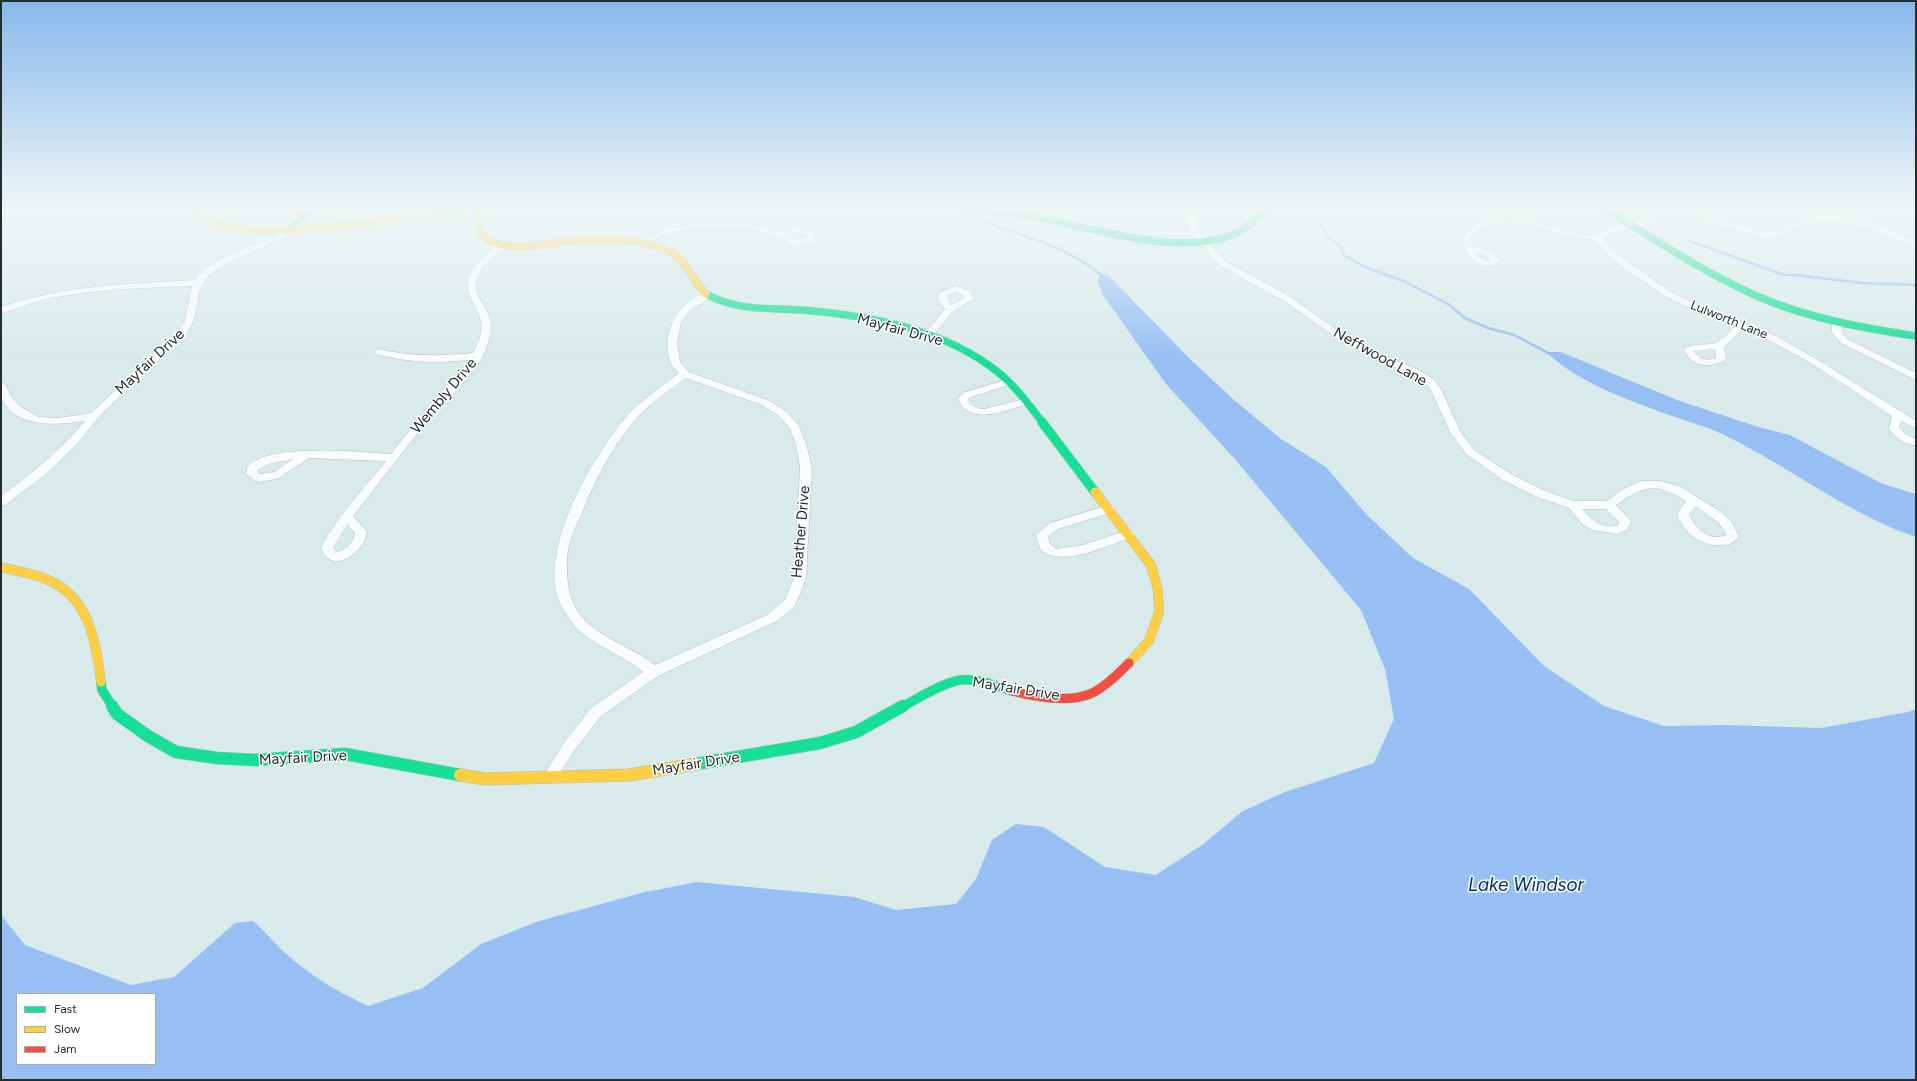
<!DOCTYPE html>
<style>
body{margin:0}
#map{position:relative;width:1917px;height:1081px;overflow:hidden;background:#d9eaea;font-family:Figtree,sans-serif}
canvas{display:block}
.frame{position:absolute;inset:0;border:2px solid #212e2d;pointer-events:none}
.legend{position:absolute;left:16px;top:993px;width:140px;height:72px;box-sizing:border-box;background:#fff;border:1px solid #a6abab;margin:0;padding:5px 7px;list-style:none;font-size:12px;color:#212e2d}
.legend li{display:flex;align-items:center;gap:8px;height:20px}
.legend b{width:20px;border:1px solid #a6abab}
</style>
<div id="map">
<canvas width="1917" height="1081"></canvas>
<div class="frame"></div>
<ul class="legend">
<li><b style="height:5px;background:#16e098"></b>Fast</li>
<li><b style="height:5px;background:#ffcf43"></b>Slow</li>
<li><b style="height:5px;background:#f24e42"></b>Jam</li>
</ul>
</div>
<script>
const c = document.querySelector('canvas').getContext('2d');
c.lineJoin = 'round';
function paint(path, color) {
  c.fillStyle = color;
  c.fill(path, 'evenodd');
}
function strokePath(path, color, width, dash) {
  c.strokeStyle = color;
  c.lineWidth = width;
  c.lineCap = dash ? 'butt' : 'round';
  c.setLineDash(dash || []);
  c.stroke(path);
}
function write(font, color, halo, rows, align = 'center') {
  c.font = font + ' Figtree,sans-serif';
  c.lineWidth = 3;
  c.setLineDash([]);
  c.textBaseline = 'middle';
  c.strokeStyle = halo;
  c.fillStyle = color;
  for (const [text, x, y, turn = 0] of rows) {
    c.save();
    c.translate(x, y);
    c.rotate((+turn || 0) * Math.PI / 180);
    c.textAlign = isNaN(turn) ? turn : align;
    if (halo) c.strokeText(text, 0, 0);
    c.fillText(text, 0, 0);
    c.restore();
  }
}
const water = new Path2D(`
 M1102,274L1109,276L1191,360L1234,400L1281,439L1326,467L1366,514L1413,558L1469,589L1544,666L1604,706L1664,726L1724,725L1821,728L1908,712L1916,709V1080H1V915L25,945L131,985L174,977L235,923L253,921C267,933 277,947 291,958C314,978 340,993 368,1006L423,988L481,944L536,922L641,893L697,882L854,897L896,910L956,904L976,879L992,840L1016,824L1044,827L1105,867L1156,875L1202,845L1243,811L1285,792L1374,763L1394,719L1385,669L1361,610L1234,458L1166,384L1103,295L1097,280ZM17,994H155V1064H17Z
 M1546,352H1561L1677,400L1758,427L1790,435L1829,456L1883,484L1916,494V537C1904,533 1891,528 1879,522C1824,496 1774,458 1718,432C1705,426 1691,423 1678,418C1633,402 1582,385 1546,352Z`);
const stream = new Path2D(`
 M1307,208L1321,224L1327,236L1341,247L1344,255L1365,267L1406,282L1448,304L1465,318L1488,328L1514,335L1550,354
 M962,214C1013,235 1059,240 1104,277
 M1690,241L1784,275H1795L1862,283L1916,285`);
const street = new Path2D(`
 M17,208H29L1,216V212Z
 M1187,208H1195L1196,225L1199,232L1225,261L1292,298L1348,338L1378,354L1417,369L1433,379L1441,389L1460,431L1474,450L1511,474L1543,490L1574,501H1607L1625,488L1641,481H1661L1681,487L1721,512L1731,521L1739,536C1730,552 1702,545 1691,535C1684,529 1680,522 1677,514L1686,501C1655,482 1645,485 1616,505L1631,521L1627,530L1617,534L1592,530L1582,524L1569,508L1535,496L1503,480L1466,454L1450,432L1431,390L1425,383L1409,373L1372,358L1342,342L1286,302L1219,265L1191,233L1188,225ZM1695,506L1718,522L1727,535C1710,542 1695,529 1689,514ZM1582,509H1606L1619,522L1618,525C1604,531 1590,519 1582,509Z
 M1503,208C1513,206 1518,214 1527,218C1549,228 1573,232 1596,236L1607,228L1630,222H1633V226L1613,232L1603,239L1615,253L1669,291L1706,309L1774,335L1808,354L1902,412L1916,421V429L1901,421L1899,428L1907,435L1916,439V446C1904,443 1895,439 1889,428L1892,416C1844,385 1796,350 1743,329L1724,347L1726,359L1724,361C1710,368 1691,367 1684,350C1692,342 1705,346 1715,343C1722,341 1730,331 1735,326L1700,313L1663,295L1609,257L1595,241L1546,230L1520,221L1510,216L1484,226L1471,236L1472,246L1493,252L1501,261C1489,273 1467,261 1464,246C1463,243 1463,239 1463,236L1478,222L1506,212ZM1476,252L1487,256L1491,260L1488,261L1479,257ZM1715,349L1716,358L1707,360L1701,358L1694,351Z
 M1647,208H1655V216L1639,230H1633V226L1647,215Z
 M1665,208H1676L1765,233C1782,231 1796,221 1812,217C1846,209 1885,228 1916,241V247L1864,227L1826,220L1811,222L1781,235L1765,239Z
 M708,222L746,224L780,231L800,228L815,232L816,237L813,242L796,246L777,236L746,228L708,226L673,232L643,245L639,242L668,228ZM796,233L805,234L808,237L797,240L788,235Z
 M287,227H293L294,229L282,239L225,264L207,277L200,289L194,320L186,335L123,393L98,418L77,444L46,474L5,505L1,506V496C32,473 60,451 85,421C58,425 16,429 2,399C0,394 1,388 1,383L5,384L12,398L21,407L39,417L59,418L91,413L179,331L185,320L192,286C145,288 98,289 51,298C34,301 18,309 1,313V307C64,285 129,284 195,280C216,251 260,249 287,227Z
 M502,243L505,244V248C495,256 481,266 477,279C472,294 486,305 490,318C493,330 488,346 483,356C472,377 451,394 436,411C407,445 381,481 353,516L367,532C363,555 330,576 321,547C338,515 364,489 386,461L309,458L277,479L258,482L246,474L247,468C264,442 363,452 391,454L427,408L470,360C438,363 407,363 376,354L374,352L379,349C411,357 441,356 473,353C478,344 483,332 481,321C478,305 461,292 470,275C476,263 488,253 499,244ZM293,459L274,472L260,474L258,473V470L269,464ZM347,524L355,533C353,544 348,549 337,552L333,547Z
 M956,286L970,291L974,299L953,311L932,337H926L924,335L926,333L945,309L938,300L939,293ZM956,292L963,295L964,298L951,305L948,300V295Z
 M707,293L712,296L710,298L689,311L681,323L677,342L680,362L689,372L770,401L787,412L799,426L806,444L812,468L806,578L795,606L777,621L658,676L601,716L574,751L555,781L550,783L545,781L543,777L545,773L564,743L591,708L643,672C624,655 584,642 571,621C567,615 560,606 558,598C541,545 593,457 625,418C640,401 661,387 679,373C676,370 671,366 670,361C661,333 678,300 707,293ZM686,378L762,405L779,416L789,427L796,444L800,468L794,578L785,600L767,615L655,665C632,647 601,639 581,616C566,598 564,563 570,541C573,531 578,522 582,513C595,480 610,450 633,423C647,405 668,391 686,378Z
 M1837,320L1842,323V333L1847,339L1916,373V380L1841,343L1832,333V323Z
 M1008,379L1013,382L1012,384L971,397L968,399L970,404L980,409H984L1024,399L1029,402L1028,404C1006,410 970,427 958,399L963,393Z
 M1109,505L1113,506L1115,509L1113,512L1058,529L1048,536L1050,544L1056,549L1083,545L1128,530L1132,531L1134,534L1132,537C1108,545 1061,569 1040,549L1036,535L1050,523Z`);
const fastFar2 = new Path2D(`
 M958,208C983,210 1009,213 1034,217C1093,227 1174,257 1232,235C1246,230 1258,217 1269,208
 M1604,208C1654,239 1703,272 1757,296C1807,318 1862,328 1916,336
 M290,229L312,208
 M706,294C737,311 769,308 803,310C871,316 945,329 999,373C1016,387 1030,406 1043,423`);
const fastFar1 = new Path2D(`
 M1042,422L1095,492
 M101,682L102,690L113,707
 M902,707C915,700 946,681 961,680C978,678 996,686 1012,691`);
const fast = new Path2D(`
 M112,706L117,714L148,736L176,752L217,758L255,760L345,754L460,775
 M696,764L820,743L856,732L903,706`);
const slowFar2 = new Path2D(`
 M192,208C200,217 209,222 220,225C244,231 269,230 293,229C354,227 415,218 475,208
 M478,208C478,218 478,233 487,239C508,254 556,241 581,240C609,239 639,239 665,249C685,257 692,280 706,294`);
const slowFar1 = new Path2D(`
 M1095,492L1151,565L1158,590L1159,612L1149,641L1129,663
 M1,567C16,571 32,573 46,579C89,596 96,641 101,682`);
const slow = new Path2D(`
 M460,775L486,779L629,775L696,764`);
const jam = new Path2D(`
 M1012,691C1035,697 1067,703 1090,694C1104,688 1118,674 1129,663`);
const farStreetnames = [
 ["Lulworth Lane",1729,320,22]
];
const streetNames = [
 ["Mayfair Drive",900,330,15],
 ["Neffwood Lane",1380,357,29],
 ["Mayfair Drive",150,362,-43],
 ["Wembly Drive",444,396,-50],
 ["Heather Drive",801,532,-85],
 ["Mayfair Drive",1016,689,9],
 ["Mayfair Drive",303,758,-3],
 ["Mayfair Drive",696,764,-9]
];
const nearWaternames = [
 ["Lake Windsor",1526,885]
];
paint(water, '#97bff3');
strokePath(stream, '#97bff3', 2.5);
strokePath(street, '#b1bfbf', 1);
strokePath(fastFar2, '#b1bfbf', 8);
strokePath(fastFar1, '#b1bfbf', 10);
strokePath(fast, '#b1bfbf', 13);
strokePath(slowFar2, '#b1bfbf', 8);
strokePath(slowFar1, '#b1bfbf', 10);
strokePath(slow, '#b1bfbf', 13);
strokePath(jam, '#b1bfbf', 10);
paint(street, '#f9fcfc');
strokePath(fastFar2, '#16e098', 7);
strokePath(fastFar1, '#16e098', 9);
strokePath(fast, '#16e098', 12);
strokePath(slowFar2, '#ffcf43', 7);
strokePath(slowFar1, '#ffcf43', 9);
strokePath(slow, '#ffcf43', 12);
strokePath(jam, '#f24e42', 9);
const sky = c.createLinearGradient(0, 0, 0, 359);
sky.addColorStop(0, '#87b8ec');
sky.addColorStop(0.58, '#eef6f6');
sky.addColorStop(1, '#eef6f600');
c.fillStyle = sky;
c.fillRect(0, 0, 1917, 359);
write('13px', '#212e2d', '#fff', farStreetnames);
write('15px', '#212e2d', '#fff', streetNames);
write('italic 19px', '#023070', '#fff', nearWaternames);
</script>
